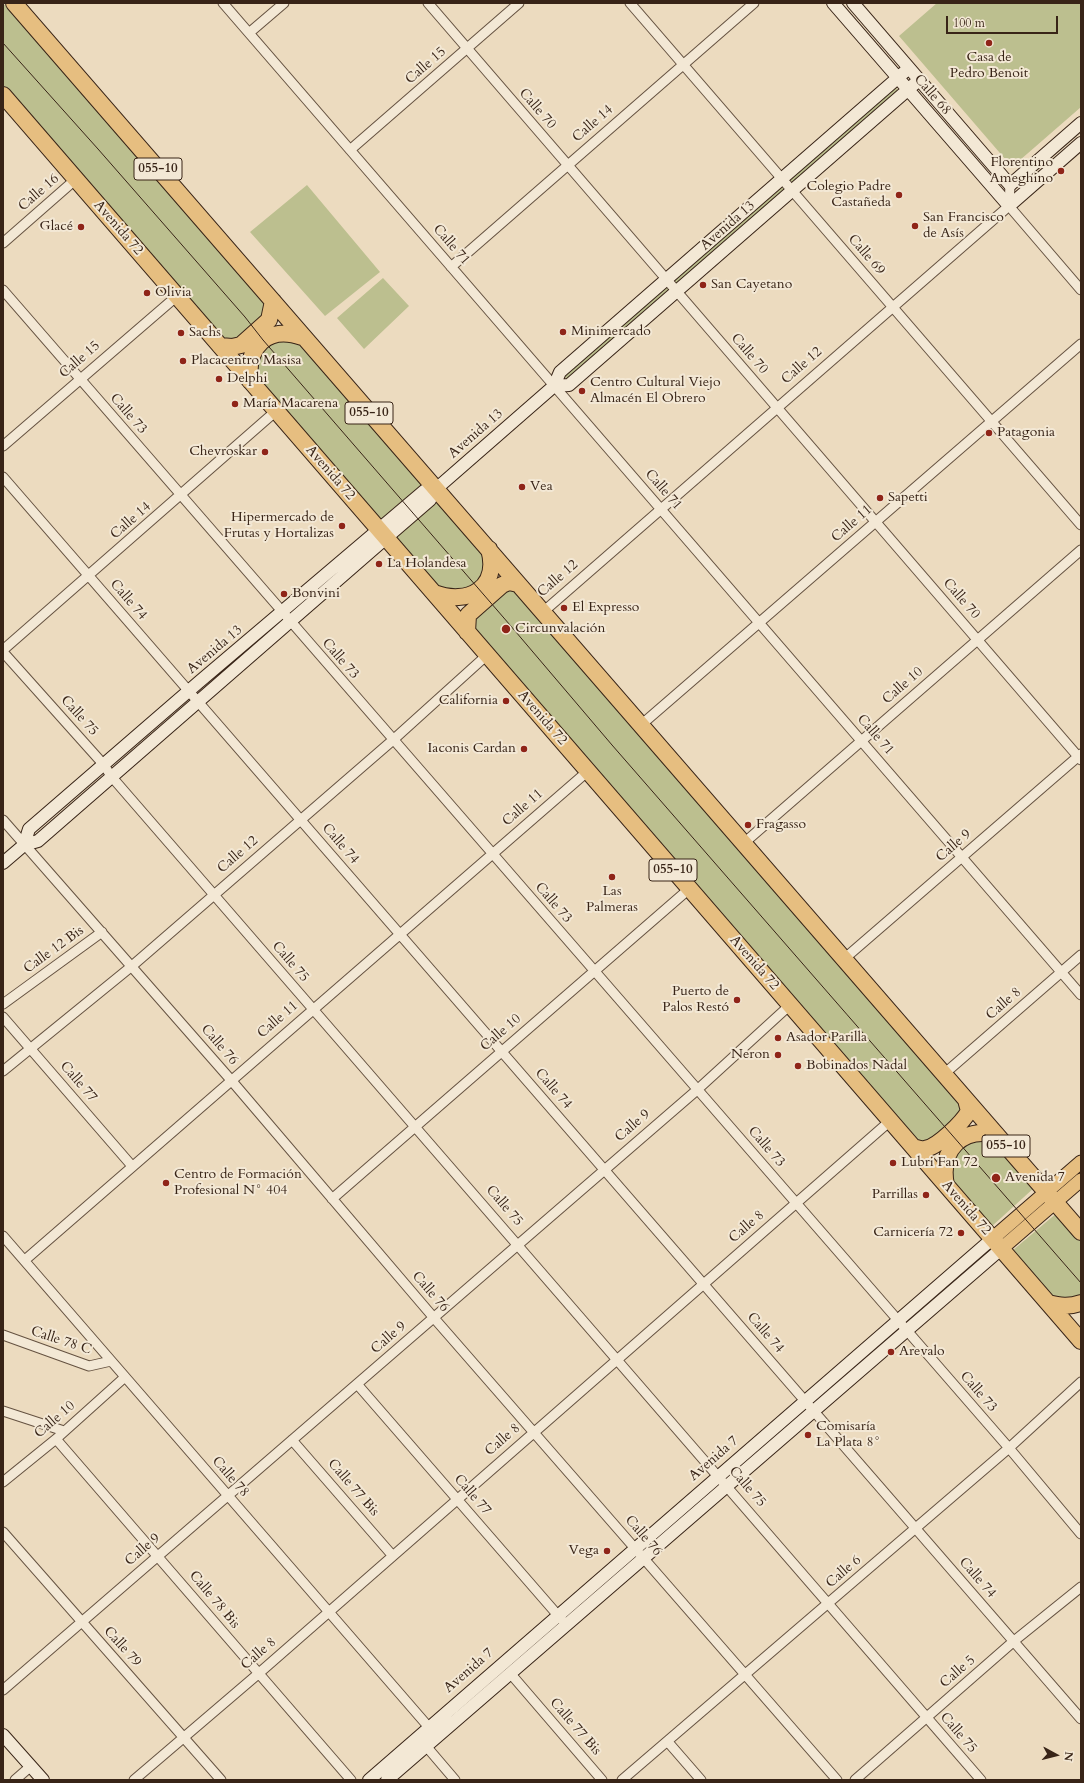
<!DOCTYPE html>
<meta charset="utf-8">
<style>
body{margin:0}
#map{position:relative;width:1084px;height:1783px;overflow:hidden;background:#ecdbbf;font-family:Cardo,serif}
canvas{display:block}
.frame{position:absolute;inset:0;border:4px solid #382417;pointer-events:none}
.north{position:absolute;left:1036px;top:1735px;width:40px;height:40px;-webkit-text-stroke:3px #f3e8d5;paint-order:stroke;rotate:97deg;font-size:11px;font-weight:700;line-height:16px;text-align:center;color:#382417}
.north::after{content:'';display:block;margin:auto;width:14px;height:18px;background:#382417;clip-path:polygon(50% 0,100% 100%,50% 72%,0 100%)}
.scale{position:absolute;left:946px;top:16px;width:112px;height:18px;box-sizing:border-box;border:2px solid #382417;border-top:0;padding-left:5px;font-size:12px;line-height:14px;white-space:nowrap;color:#382417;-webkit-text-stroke:3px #f3e8d5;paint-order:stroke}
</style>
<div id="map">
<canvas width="1084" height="1783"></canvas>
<div class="frame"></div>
<div class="north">N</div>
<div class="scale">100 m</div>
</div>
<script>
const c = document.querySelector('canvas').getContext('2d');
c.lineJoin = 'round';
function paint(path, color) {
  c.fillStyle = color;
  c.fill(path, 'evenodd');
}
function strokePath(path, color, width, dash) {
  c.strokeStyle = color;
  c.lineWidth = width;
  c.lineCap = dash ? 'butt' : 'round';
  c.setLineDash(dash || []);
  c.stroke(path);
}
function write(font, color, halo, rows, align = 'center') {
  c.font = font + ' Cardo,serif';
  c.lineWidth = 4;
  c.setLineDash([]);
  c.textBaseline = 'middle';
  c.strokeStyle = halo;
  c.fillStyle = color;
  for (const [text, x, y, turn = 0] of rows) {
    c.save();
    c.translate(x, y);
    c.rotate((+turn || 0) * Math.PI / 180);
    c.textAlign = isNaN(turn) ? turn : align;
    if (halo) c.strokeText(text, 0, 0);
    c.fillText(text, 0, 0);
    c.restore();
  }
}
const green = new Path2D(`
 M3,3L267,305L269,310L237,343L226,342L3,85Z
 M937,3H1081V107L1012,167L899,36Z
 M896,87L898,91L568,378L562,377L890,88Z
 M307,185L380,272L325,316L250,232Z
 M383,278L409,306L364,349L337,318Z
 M280,338L300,344L426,484L381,524L258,380L255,373L256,355Z
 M438,497L484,552L487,565L473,590L439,589L393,537Z
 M512,585L966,1110L930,1145L919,1144L470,626V617Z
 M988,1137L1035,1187L991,1227L950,1178C953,1144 958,1148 988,1137Z
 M1058,1212L1081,1240V1299L1070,1302L1051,1295L1012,1251Z`);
const street = new Path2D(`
 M223,3L1081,995
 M428,3L1081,760
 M630,3L1081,525
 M249,33L284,3
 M350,150L519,3
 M1010,185L1009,206L1081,290
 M3,243L76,179
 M451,267L754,3
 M3,290L1009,1448L1081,1534
 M3,446L177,296
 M3,477L1081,1719
 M543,612L1009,206
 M3,650L276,411
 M3,652L104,765L111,776L981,1780
 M641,725L1081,344
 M3,820L231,1080L434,1318L837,1780
 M744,843L1081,550
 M844,959L1081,754
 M3,1004L102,932
 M3,1017L132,1166
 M3,1071L132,966L393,740L487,655
 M944,1074L1081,955
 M332,1199L689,889
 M3,1236L433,1732
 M25,1260L588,771
 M3,1335L89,1366L111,1361
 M357,1384L562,1620
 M3,1411L64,1431
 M56,1439L351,1780
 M292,1440L392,1555
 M3,1482L56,1439L125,1377
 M3,1532L221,1780
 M510,1673L602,1780
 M3,1690L697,1090L790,1005
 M668,1742L701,1780
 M426,1746L455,1780
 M15,1780L31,1766
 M134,1780L258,1674L890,1121
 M622,1780L1009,1448L1081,1382
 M855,1780L1014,1641L1081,1587`);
const secondary = new Path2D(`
 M833,3L1009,206L1081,143
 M853,3L1010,185L1081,123
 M554,386L569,385L919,80
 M24,845L29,829L199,682L424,491L436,489
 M3,863L24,845L38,841L386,538L430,500L436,489L554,386L560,372L909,68
 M3,1735L43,1780
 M369,1780L992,1239
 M387,1780L1001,1249`);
const primary = new Path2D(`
 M992,1239L1081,1162
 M1001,1249L1081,1180`);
const highway = new Path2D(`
 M14,3L1081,1232
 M3,95L1081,1341
 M220,346L232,347L241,345L269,320L273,301
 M250,381C246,346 268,325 302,337
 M434,593C468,606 500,588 489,549
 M467,632L468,615L502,585L509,582L518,584
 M913,1147C917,1148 921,1150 925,1149C938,1147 963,1122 969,1111L966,1100
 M946,1185C939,1150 962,1126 997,1135
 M1048,1303C1060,1306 1069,1307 1081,1303`);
const tram = new Path2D(`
 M3,43L98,149L245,317L263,340L510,625L612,745L1081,1283`);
const markers = [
 [989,43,4,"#8f2418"],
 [1061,171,4,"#8f2418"],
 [899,195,4,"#8f2418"],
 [915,226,4,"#8f2418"],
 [81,227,4,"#8f2418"],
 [703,285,4,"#8f2418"],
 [147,293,4,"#8f2418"],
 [563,332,4,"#8f2418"],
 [181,333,4,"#8f2418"],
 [183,361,4,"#8f2418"],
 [219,379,4,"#8f2418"],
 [582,391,4,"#8f2418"],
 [235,404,4,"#8f2418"],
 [989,433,4,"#8f2418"],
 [265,452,4,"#8f2418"],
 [522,487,4,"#8f2418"],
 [880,498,4,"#8f2418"],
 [342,526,4,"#8f2418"],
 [379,564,4,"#8f2418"],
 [284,594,4,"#8f2418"],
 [564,608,4,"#8f2418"],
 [506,629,5,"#8f2418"],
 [506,701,4,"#8f2418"],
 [524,749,4,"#8f2418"],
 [748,825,4,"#8f2418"],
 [612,877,4,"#8f2418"],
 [737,1000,4,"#8f2418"],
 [778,1038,4,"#8f2418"],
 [778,1055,4,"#8f2418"],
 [798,1066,4,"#8f2418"],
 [893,1163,4,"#8f2418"],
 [996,1178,5,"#8f2418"],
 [166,1183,4,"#8f2418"],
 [926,1195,4,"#8f2418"],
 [961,1233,4,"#8f2418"],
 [891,1352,4,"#8f2418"],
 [808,1435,4,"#8f2418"],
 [607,1551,4,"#8f2418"]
];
const shields = [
 [158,169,48],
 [369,413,48],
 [673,870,48],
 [1006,1146,48]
];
const shieldNames = [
 ["055-10",158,169],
 ["055-10",369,413],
 ["055-10",673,870],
 ["055-10",1006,1146]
];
const poiNames = [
 ["Casa de",989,58,"center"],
 ["Pedro Benoit",989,74,"center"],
 ["Florentino",1053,163,"right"],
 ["Ameghino",1053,179,"right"],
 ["Colegio Padre",891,187,"right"],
 ["Castañeda",891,203,"right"],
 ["San Francisco",923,218],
 ["de Asís",923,234],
 ["Glacé",73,227,"right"],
 ["San Cayetano",711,285],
 ["Olivia",155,293],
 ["Minimercado",571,332],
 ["Sachs",189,333],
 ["Placacentro Masisa",191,361],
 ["Delphi",227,379],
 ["Centro Cultural Viejo",590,383],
 ["Almacén El Obrero",590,399],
 ["María Macarena",243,404],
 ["Patagonia",997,433],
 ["Chevroskar",257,452,"right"],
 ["Vea",530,487],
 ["Sapetti",888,498],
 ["Hipermercado de",334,518,"right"],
 ["Frutas y Hortalizas",334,534,"right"],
 ["La Holandesa",387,564],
 ["Bonvini",292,594],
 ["El Expresso",572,608],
 ["Circunvalación",515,629],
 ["California",498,701,"right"],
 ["Iaconis Cardan",516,749,"right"],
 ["Fragasso",756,825],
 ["Las",612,892,"center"],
 ["Palmeras",612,908,"center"],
 ["Puerto de",729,992,"right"],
 ["Palos Restó",729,1008,"right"],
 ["Asador Parilla",786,1038],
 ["Neron",770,1055,"right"],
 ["Bobinados Nadal",806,1066],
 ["Lubri Fan 72",901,1163],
 ["Centro de Formación",174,1175],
 ["Profesional N° 404",174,1191],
 ["Avenida 7",1005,1178],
 ["Parrillas",918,1195,"right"],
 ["Carnicería 72",953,1233,"right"],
 ["Arevalo",899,1352],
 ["Comisaría",816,1427],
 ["La Plata 8°",816,1443],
 ["Vega",599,1551,"right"]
];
const streetNames = [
 ["Calle 15",426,66,-41],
 ["Calle 68",932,95,49],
 ["Calle 70",537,109,49],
 ["Calle 14",593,124,-41],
 ["Calle 16",39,193,-41],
 ["Avenida 13",728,226,-41],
 ["Avenida 72",118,228,49],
 ["Calle 71",451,245,49],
 ["Calle 69",866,255,49],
 ["Calle 70",749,354,49],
 ["Calle 15",80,360,-41],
 ["Calle 12",802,366,-41],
 ["Calle 73",128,414,49],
 ["Avenida 13",476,434,-41],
 ["Avenida 72",330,473,49],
 ["Calle 71",663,490,49],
 ["Calle 14",131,521,-41],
 ["Calle 11",852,524,-41],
 ["Calle 12",558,579,-41],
 ["Calle 70",961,599,49],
 ["Calle 74",128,600,49],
 ["Avenida 13",215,650,-40],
 ["Calle 73",340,659,49],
 ["Calle 10",903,686,-41],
 ["Calle 75",79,716,48],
 ["Avenida 72",542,718,49],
 ["Calle 71",875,735,49],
 ["Calle 11",523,808,-41],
 ["Calle 74",340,844,49],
 ["Calle 9",954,846,-41],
 ["Calle 12",238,855,-41],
 ["Calle 73",553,903,49],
 ["Calle 12 Bis",54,950,-36],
 ["Calle 75",290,962,49],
 ["Avenida 72",754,963,49],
 ["Calle 8",1004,1004,-41],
 ["Calle 11",278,1020,-41],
 ["Calle 10",501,1033,-41],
 ["Calle 76",219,1045,49],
 ["Calle 77",78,1082,49],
 ["Calle 74",553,1089,49],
 ["Calle 9",633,1126,-41],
 ["Calle 73",766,1147,49],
 ["Calle 75",504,1206,49],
 ["Avenida 72",966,1208,49],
 ["Calle 8",747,1227,-41],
 ["Calle 76",430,1292,49],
 ["Calle 74",765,1333,49],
 ["Calle 9",389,1338,-41],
 ["Calle 78 C",61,1341,18],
 ["Calle 73",978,1392,49],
 ["Calle 10",55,1420,-41],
 ["Calle 8",503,1440,-41],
 ["Avenida 7",714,1459,-41],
 ["Calle 78",230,1477,49],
 ["Calle 75",747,1487,49],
 ["Calle 77 Bis",353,1488,49],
 ["Calle 77",472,1495,49],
 ["Calle 76",643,1536,49],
 ["Calle 9",143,1550,-41],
 ["Calle 6",844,1572,-41],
 ["Calle 74",977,1578,49],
 ["Calle 78 Bis",214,1600,50],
 ["Calle 79",122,1647,48],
 ["Calle 8",259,1654,-41],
 ["Avenida 7",469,1671,-41],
 ["Calle 5",958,1672,-41],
 ["Calle 77 Bis",575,1727,49],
 ["Calle 75",958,1733,49]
];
paint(green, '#bcbf8f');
strokePath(street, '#655241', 11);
strokePath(secondary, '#382417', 14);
strokePath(primary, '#382417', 15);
strokePath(highway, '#382417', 18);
strokePath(street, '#f3e8d5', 9);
strokePath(secondary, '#f3e8d5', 12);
strokePath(primary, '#e6be80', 13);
strokePath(highway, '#e6be80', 16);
strokePath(tram, '#382417', 1);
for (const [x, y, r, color] of markers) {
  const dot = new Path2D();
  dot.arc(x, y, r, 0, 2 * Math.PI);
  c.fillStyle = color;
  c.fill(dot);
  strokePath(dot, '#f3e8d5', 1.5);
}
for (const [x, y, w] of shields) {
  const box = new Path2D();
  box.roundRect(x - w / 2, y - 11, w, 22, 3);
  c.fillStyle = '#f3e8d5';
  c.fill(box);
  strokePath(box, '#382417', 1);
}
write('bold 13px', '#382417', null, shieldNames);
write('14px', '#382417', '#f3e8d5', poiNames, 'left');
write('14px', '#382417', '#f3e8d5', streetNames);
</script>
